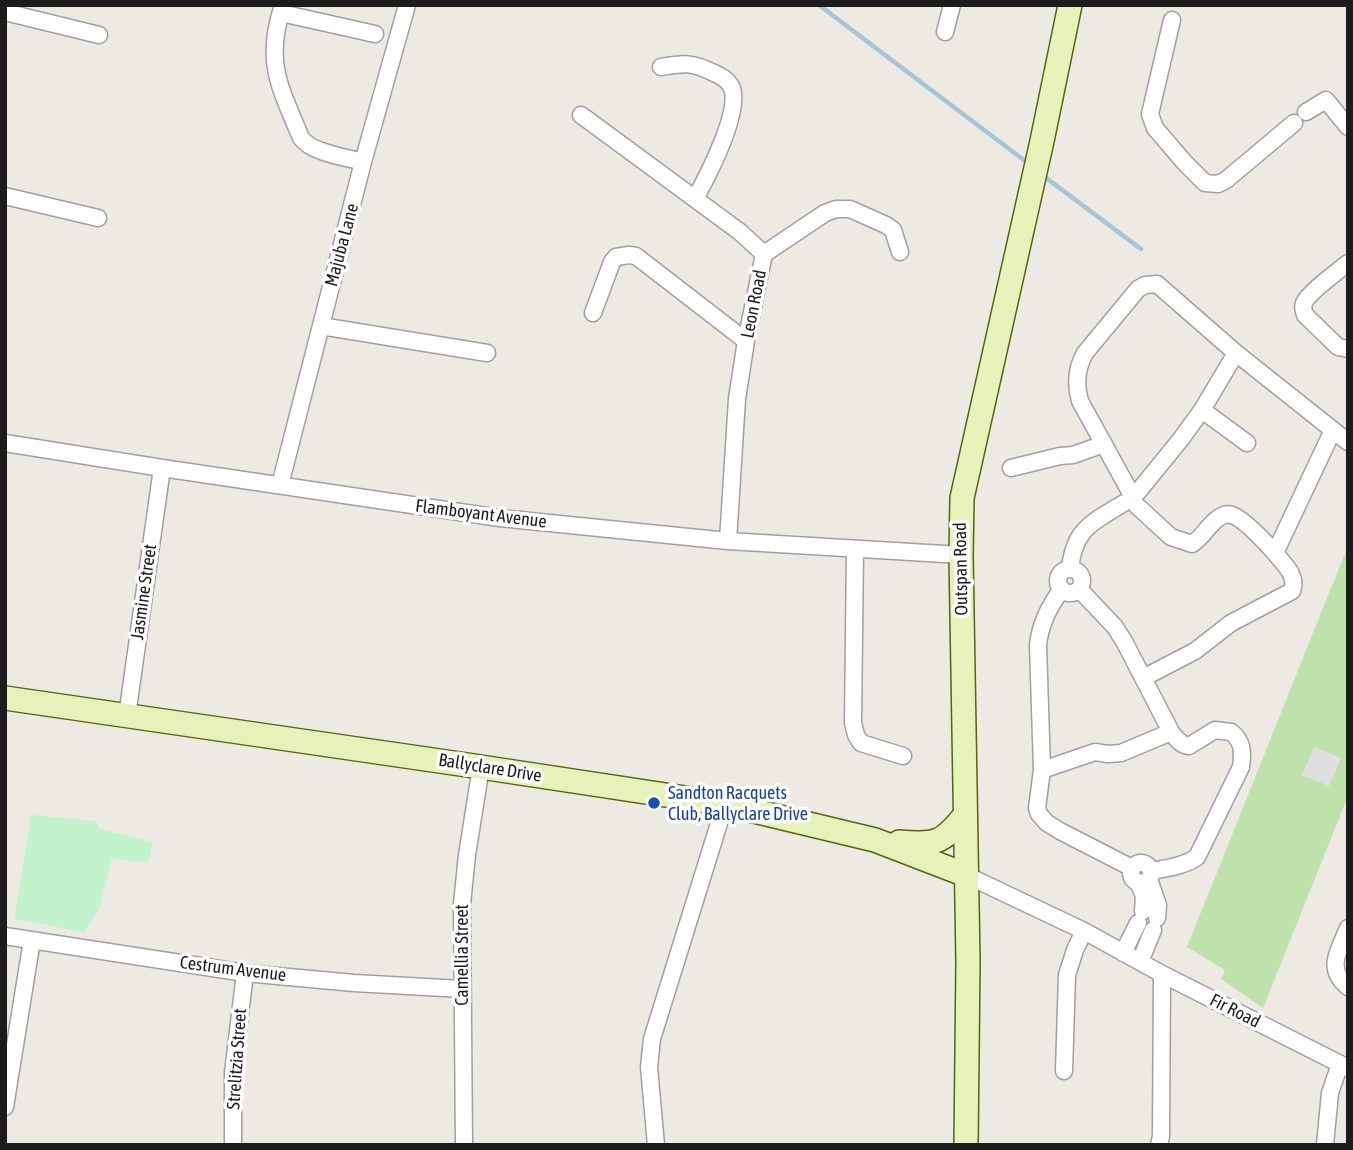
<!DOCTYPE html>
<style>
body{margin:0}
#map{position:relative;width:1353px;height:1150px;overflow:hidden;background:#eceae2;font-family:"Asap Condensed",sans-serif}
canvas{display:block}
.frame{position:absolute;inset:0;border:7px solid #1c1c1c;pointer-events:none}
</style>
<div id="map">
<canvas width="1353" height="1150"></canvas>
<div class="frame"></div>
</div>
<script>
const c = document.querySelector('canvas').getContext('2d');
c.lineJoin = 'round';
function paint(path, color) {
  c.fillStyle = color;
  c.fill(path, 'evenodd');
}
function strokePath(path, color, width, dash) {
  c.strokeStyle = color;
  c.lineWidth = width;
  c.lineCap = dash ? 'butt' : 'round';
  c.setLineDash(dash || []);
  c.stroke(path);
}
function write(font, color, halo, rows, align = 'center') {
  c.font = font + ' "Asap Condensed",sans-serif';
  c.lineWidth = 7;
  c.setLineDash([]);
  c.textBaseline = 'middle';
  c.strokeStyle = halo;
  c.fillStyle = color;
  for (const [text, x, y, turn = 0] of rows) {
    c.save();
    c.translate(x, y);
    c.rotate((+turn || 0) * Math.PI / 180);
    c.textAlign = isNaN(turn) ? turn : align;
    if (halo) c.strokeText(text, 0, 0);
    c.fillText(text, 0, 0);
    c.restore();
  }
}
const grass = new Path2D(`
 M1348,546V796L1263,1008L1221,979L1225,970L1187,947Z`);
const park = new Path2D(`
 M31,815L96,821L100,829L153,842L148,863L112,858L99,910L84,932L14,919Z`);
const parking = new Path2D(`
 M1314,747L1341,758L1329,786L1302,775Z`);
const stream = new Path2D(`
 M819,5L1029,164
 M1041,174L1141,249`);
const street = new Path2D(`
 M283,5C264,62 280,87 301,138C312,153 345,157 363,162
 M5,12L99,35
 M281,13L375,34
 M1172,20L1150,114L1155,128L1185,163L1205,183L1218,184L1226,180L1294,123
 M945,32L952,5
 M661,67C684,63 692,62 714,73C721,76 727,79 731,86C743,109 707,177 695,199
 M1306,112L1326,100L1348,127
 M581,115L740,232L764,254L746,341L737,399L728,541
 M5,196L98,218
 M764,254L825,213L836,209H850L886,225L893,230L900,252
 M1348,263C1338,271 1308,293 1304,303C1302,308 1304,311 1305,315L1338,347L1348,349
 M593,313L612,262L616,257L629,255L636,256L746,341
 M321,326L487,353
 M1202,410L1247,443
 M5,443L162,468L500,518L728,541L961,555
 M1011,468L1060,456L1073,455L1104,444
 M280,485L363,162L407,5
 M1129,490L1080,401C1075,384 1076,369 1085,353L1138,289L1145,285L1157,284L1236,353L1348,442
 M1137,493L1181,439L1202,410L1236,353
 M1136,505L1171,537L1192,544C1202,538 1207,527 1216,520C1221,516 1225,513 1232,515C1244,519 1266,543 1275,553
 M855,549L853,723L856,735L861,743L903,756
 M1070,569C1074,528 1093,522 1124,503
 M1058 581a12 12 0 1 1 24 0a12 12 0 1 1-24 0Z
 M1062,589C1050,605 1040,625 1038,645L1042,770L1037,808L1039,814L1047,823L1060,831L1132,868
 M1079,589L1115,627L1125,643L1171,732C1176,738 1180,745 1189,746L1215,730L1231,732C1243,741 1243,752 1241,767L1197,857C1185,866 1166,868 1152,871
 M1143,678L1195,651L1231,623L1292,591C1298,576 1284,564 1275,553L1333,430
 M127,716L162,468
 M1042,770L1095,752L1108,754L1121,753L1171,732
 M1131 873a10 10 0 1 1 20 0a10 10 0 1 1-20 0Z
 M966,875L1084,931L1162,974L1348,1068
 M1149,879L1158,905L1157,918
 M1138,882L1144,896L1143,911
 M1348,928C1339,951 1325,968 1348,987
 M5,936L245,973L354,983L462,989
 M1123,953L1138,923
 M1140,962L1153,930
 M1064,1071L1067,975L1075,950L1084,931
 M5,1107L32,940
 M233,1145V1073L245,973
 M464,1145L462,904L467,855L481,767
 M656,1145L649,1067L652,1039L725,804
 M1159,1145L1161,1136L1162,974
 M1325,1145L1330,1093L1340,1064`);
const secondary = new Path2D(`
 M5,698L474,766L725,804L875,840L966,875
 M899,842C935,845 942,844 965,815
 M966,1145L968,961L961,555L962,498L1042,141L1070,5`);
const markers = [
 [654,803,7,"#1a4fb4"]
];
const streetNames = [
 ["Majuba Lane",342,245,-75],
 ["Leon Road",754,304,-79],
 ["Flamboyant Avenue",481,514,7],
 ["Outspan Road",961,569,-91],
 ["Jasmine Street",144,592,-82],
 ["Ballyclare Drive",490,768,9],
 ["Camellia Street",462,955,-90],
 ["Cestrum Avenue",233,969,7],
 ["Fir Road",1235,1011,27],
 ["Strelitzia Street",237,1059,-86]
];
const transitNames = [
 ["Sandton Racquets",668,793],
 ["Club, Ballyclare Drive",668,814]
];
paint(grass, '#bfe2ac');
paint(park, '#c2f3cd');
paint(parking, '#e0e0e0');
strokePath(stream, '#a6c4d6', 4.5);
strokePath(street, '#a0a0a0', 19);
strokePath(secondary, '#50660f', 26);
strokePath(street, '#fff', 16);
strokePath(secondary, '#e7f2ba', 23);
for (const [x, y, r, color] of markers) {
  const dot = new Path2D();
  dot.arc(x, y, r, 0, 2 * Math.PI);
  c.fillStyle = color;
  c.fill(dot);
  strokePath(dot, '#fff', 2.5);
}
write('18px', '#1c1c1c', '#fff', streetNames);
write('18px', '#164399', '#fff', transitNames, 'left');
</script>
